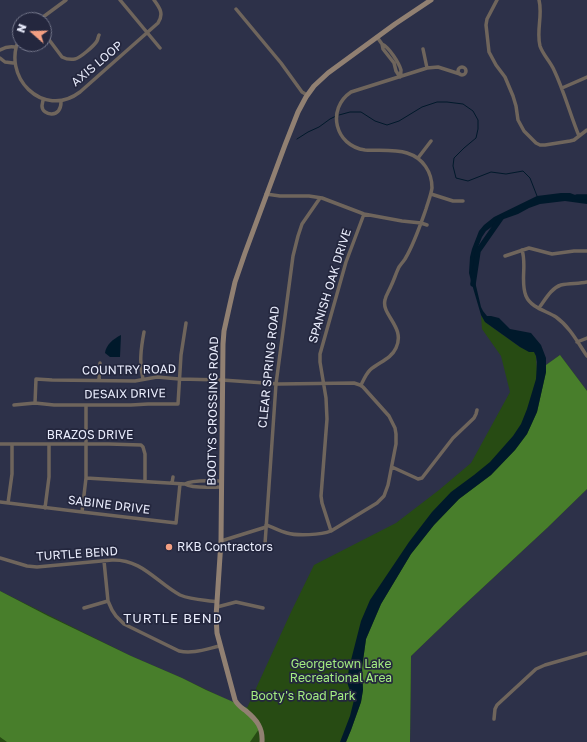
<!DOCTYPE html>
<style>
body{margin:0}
#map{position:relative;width:587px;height:742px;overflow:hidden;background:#2d3149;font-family:"Golos Text",sans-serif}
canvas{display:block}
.north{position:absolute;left:12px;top:12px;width:40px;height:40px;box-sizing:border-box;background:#24273e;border:1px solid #73768a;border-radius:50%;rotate:290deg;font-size:11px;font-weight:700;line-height:16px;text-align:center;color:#e9ecfc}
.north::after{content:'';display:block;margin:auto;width:14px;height:18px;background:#f39f82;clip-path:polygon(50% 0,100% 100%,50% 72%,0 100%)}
</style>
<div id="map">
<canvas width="587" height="742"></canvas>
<div class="north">N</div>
</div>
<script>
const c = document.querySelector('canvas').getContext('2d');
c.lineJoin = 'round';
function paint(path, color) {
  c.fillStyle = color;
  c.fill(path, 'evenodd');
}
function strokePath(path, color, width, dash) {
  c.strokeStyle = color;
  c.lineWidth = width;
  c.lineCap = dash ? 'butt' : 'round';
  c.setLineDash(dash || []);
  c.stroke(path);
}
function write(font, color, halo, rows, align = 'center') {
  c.font = font + ' "Golos Text",sans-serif';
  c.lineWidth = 3.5;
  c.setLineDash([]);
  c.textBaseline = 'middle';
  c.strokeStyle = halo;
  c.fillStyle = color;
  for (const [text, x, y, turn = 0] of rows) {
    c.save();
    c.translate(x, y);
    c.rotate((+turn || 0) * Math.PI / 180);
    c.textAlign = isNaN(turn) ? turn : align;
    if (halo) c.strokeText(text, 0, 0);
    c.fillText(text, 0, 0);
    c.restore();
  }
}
const green = new Path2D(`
 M481,315L485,322L520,347L534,351L536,356L537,372L560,355L587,391V489L547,528L464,605L411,656L410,742H0V591L131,656L182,678L232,702L247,708L291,612L314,565L396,523L439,490L471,463L510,392L501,356L482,329Z`);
const forest = new Path2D(`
 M560,355L587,391V489L547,528L464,605L411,656L410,742H346L351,730L361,702L363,690L362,668L366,639L381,604L411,554L434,525L459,499L491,475L515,450L527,434L537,412L546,372V365Z
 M0,591L48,616L131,656L182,678L206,690L247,708L261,726L250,742H7L0,737Z`);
const water = new Path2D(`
 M561,193H570L578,196L587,198V204L565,201L540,204L529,208L518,214L501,220L486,231L482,237L478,247L475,258L473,273L481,307L483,311L487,316H491L499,318L510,329L531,333L541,345L546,358V372L537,412L527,434L515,450L491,475L459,499L434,525L411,554L381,604L366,639L362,668L363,690L361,702L351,730L346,742H340L350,716L354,700L349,688L347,682L349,668L361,621L370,600L409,542L432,512L451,492L474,475L490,462L513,436L521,424L527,409L536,379L537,362L536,356L534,352H529L520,347L485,322L481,315L471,281L469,273L470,257L472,249L479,231L484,225L494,217L537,196Z
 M121,335L120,357H110L105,353C106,345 113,339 121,335Z`);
const stream = new Path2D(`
 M339,115L350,112H361L375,121L387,125L399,121L422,107L437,102H447L463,104L473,111L478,120V129L476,138L464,148L454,158L453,166L456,178L468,181L491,172L506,174L523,171L530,178L537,196
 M297,139L308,132L319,127L330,119L336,116`);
const river = new Path2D(`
 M577,197H587
 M473,284L478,251L501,218`);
const street = new Path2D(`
 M120,0L160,48
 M497,0L487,19L486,25L489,52L496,65L505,77L513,96L516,106L518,120L524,131L536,143L540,145H545L570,141L574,140L587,130
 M539,0C543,15 536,31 540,46C543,55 550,61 554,70C564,91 570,114 579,136
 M236,9L281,63L302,92L307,95
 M39,20L66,0
 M44,33L62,57C66,59 70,60 75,59C80,58 94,46 97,41C98,39 98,37 99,35
 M20,37C0,76 43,120 80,92L158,23C164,14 160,8 154,0
 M377,37L382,44L383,49L394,63L396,71L400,77
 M382,44C389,47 399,63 401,70C401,72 401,74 400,77
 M423,49L427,68
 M0,50C5,47 9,46 15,47
 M0,58L5,62L13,63
 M458 71a4 4 0 1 1 8 0a4 4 0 1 1-8 0Z
 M562,88L587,77
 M43,100C43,101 42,105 42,106C42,116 62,119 61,101
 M418,158L431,141
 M266,194L280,196H309L322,198L364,214L402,221L421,223L427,225
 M431,194L453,201H463
 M522,250C527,265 520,282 526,296C531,308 547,311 556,317C570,327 578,343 587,356
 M505,256L529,248L552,254L574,251H587
 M539,308C545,300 551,288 561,285C570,283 579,284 587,282
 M577,342L587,338
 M143,379C139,363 141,348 144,332
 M99,380L100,363
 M361,385C364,379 366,374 370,370C379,362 391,359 396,348C406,327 381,315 385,300C386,295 389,291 391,286C394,280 396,273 399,267C401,264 403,262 405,259C414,244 420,226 426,209C428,202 431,195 432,188C432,172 423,158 407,153C395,149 378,151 365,150C335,146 326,109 351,92L427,68L438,67L460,74
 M35,403L36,379L52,380L135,381L157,377L179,379L222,380L279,384L354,383L360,385L363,387L389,416L395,428L396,434V444L388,485L384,496L377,503L331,531C321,535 297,536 287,533C279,531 273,527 266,525
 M14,405L35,403L54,405H131L148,404H178L181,355L186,323
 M0,444H109L141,445L143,447L145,454V482
 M392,467L416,478L418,479L422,478L453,438L474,418L476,414L477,410
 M86,478L185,484C193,489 212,487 221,487
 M172,483L173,477
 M185,484C193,479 212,481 222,481
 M0,502L82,512L176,523L180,484
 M8,503L12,474V444
 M45,508L49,477V444
 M82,512L86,478V405
 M331,531L322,503L321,496L327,419L326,398L320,362V354L346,262L364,214
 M221,541L266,527
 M265,544L276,384L293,256L298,236L302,224L320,198
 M0,558L27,566L37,567L112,560C142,559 156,582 180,595C192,600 205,600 217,602
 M104,561L108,601L112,610L116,616L124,624L128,626L179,651C193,654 206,649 220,646
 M217,607L236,602L263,608
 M84,608L108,601
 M494,719L495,709L497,705L536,669L545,665L587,653`);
const secondary = new Path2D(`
 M262,742C263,728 257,720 246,711C242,708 238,706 235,700L217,633L216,617L221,541L223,344L224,331L230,304L235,282L245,253L285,145L298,112L306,97L314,86L328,73L395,24L431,0`);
const markers = [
 [169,547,4,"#f39f82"]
];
const streetNames = [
 ["AXIS LOOP",97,64,-40],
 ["SPANISH OAK DRIVE",330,286,-73],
 ["CLEAR SPRING ROAD",269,367,-84],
 ["COUNTRY ROAD",129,370,-1],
 ["DESAIX DRIVE",125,394,-1],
 ["BOOTYS CROSSING ROAD",213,411,-89],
 ["BRAZOS DRIVE",90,435],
 ["SABINE DRIVE",109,505,7],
 ["TURTLE BEND",77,554,-4]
];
const poiNames = [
 ["RKB Contractors",177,547]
];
const parkNames = [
 ["Georgetown Lake",341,664],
 ["Recreational Area",341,678],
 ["Booty's Road Park",303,696]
];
const neighbourhoodNames = [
 ["TURTLE BEND",173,619]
];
paint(green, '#274b13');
paint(forest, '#487e2b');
paint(water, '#00192b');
strokePath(stream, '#00192b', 1);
strokePath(river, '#00192b', 5.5);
strokePath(street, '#6f655c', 3.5);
strokePath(secondary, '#918072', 5);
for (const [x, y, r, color] of markers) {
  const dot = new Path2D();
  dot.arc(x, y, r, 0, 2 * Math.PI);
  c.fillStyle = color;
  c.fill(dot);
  strokePath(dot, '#24273e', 1.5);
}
write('12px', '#e9ecfc', '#24273e', streetNames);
write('12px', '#e9ecfc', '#24273e', poiNames, 'left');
write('12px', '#a3ec80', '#24273e', parkNames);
c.letterSpacing = '1px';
write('13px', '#e9ecfc', '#24273e', neighbourhoodNames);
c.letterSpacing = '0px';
</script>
